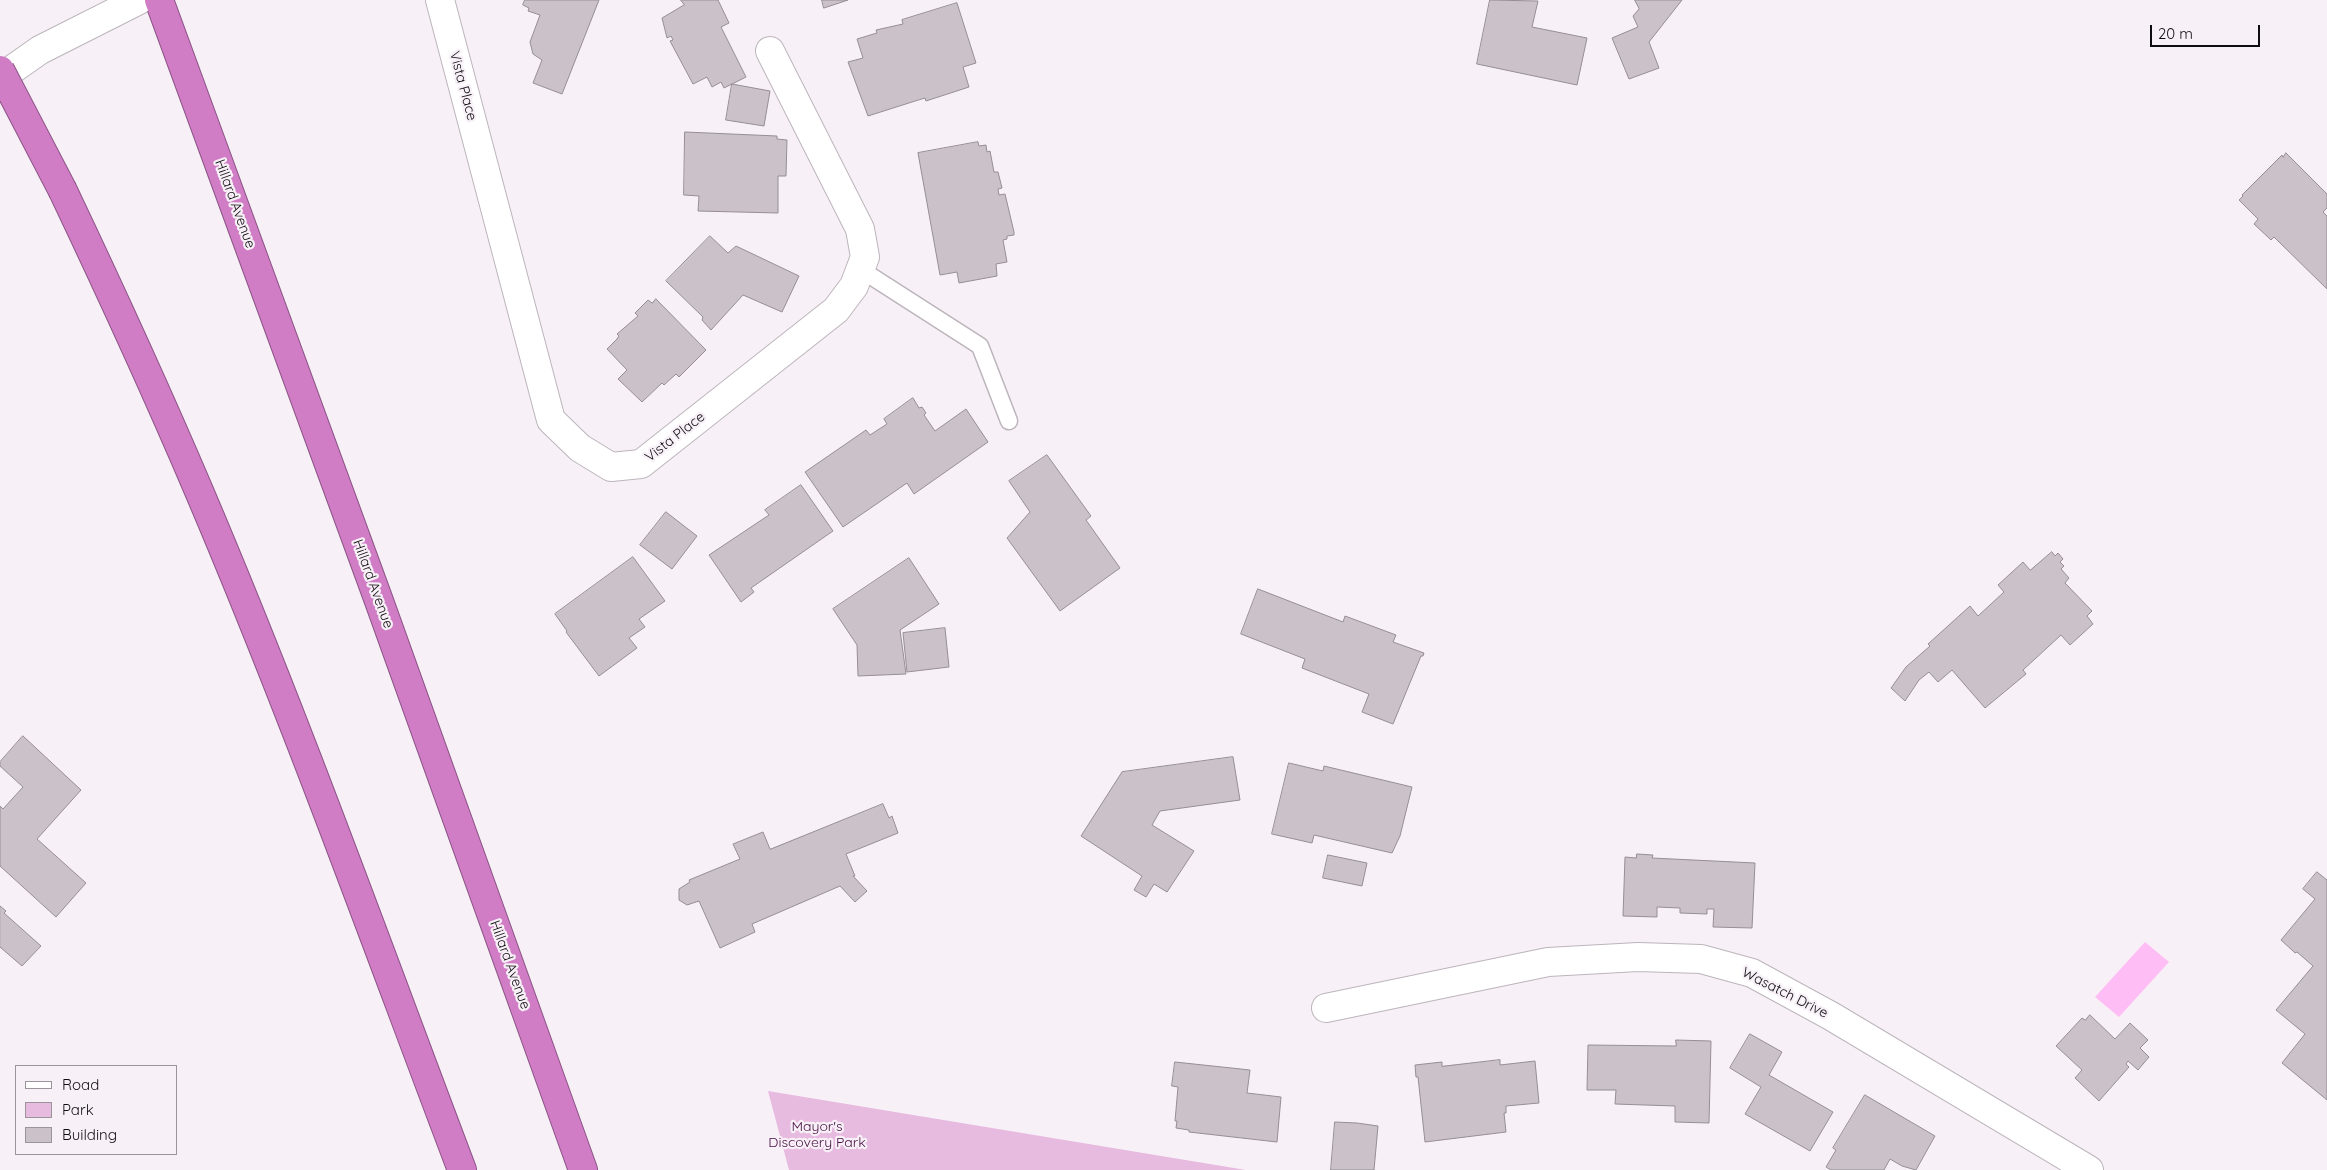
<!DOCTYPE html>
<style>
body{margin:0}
#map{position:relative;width:2327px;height:1170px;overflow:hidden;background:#f8f0f7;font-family:Quicksand,sans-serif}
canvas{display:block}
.legend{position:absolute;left:15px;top:1065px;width:162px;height:90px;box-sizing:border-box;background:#f8f0f7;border:1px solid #9a959a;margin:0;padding:6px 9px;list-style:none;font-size:15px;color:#0e0c0e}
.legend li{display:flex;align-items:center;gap:10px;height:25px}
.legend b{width:25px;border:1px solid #9a959a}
.scale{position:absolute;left:2150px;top:25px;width:110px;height:22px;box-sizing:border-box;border:2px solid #0e0c0e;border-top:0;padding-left:6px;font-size:15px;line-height:18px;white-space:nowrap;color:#0e0c0e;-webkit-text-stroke:4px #f8f0f7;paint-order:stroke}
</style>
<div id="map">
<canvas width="2327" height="1170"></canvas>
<ul class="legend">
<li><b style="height:6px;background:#fff"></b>Road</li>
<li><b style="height:14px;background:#e7bae0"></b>Park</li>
<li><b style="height:14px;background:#cac2c8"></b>Building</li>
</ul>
<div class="scale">20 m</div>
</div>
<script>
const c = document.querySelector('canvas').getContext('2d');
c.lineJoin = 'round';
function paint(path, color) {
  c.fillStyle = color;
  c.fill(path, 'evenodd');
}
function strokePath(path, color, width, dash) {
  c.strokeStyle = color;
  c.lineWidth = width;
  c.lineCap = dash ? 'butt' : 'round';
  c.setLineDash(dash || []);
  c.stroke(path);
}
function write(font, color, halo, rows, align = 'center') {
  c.font = font + ' Quicksand,sans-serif';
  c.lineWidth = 4.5;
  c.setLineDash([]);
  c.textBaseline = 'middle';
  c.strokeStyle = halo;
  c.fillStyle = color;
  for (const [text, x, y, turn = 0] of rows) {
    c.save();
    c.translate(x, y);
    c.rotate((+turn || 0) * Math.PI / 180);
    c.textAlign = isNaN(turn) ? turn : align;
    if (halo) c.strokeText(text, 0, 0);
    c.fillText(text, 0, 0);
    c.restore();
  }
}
const green = new Path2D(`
 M768,1091L1246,1170H789Z`);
const water = new Path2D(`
 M2145,942L2169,962L2119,1017L2095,997Z`);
const building = new Path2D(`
 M525,0H599L562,94L533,83L542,60L533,54L530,42L540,15L528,11L529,8L523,5Z
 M681,0H718L729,23L721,27L746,77L724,88L721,82L712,87L707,77L693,84L670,41L673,40L671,36L667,38L662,18L684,5Z
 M822,0H848L824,8Z
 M1490,0L1538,1L1532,27L1587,38L1577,85L1477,64Z
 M1635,0H1682L1649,42L1659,68L1629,79L1612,38L1638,27L1633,16L1639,9Z
 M957,3L976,63L963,67L969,87L926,101L925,98L912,102L868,116L848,62L863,58L857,39L877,33L876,30L903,24L902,20Z
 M732,84L770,91L764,126L726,120Z
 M685,132L777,136V139L787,140L786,176H778V213L698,211L699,196L684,195Z
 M978,142L979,146L986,145L987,152L990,151L994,172H998L1002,188L998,189L999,195L1005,194L1014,232V235L1007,236V239L1003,240L1007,262L996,264L997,276L959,283L957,272L940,275L918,153Z
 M2286,153L2327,194V208L2323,212L2327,216V289L2274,237L2271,240L2254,224L2258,219L2239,200L2243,196L2242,195L2282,155L2283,157Z
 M710,236L728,253L736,246L799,276L782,312L743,295L711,330L702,320L703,317L666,281Z
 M656,299L706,350L679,377L676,374L664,385L662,383L642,402L618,379L627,370L607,349L617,339L619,336L617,334L638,316L635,313L648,300L652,303Z
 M913,398L919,408L922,407L926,413L924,415L935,431L966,409L988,442L914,494L907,483L843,527L805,472L866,430L870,435L887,424L884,419Z
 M1047,455L1091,516L1086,520L1120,568L1060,611L1007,538L1030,512L1009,481Z
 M801,485L833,531L751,588L754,592L741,602L709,555L769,515L765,510Z
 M666,512L697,536L672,569L640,545Z
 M2052,552L2055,556L2058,553L2063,559L2060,562L2064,566L2061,569L2069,578L2065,583L2092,611L2087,616L2093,624L2070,645L2061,635L2023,670L2026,674L1985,708L1952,670L1938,682L1929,672L1919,680L1905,701L1891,688L1906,667L1930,646L1928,644L1970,606L1978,616L2004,592L1998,585L2023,562L2030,570Z
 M633,557L665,601L639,619L645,627L629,638L637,648L599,676L566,632L567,631L555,614Z
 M909,558L939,604L900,630L906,674L858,676L857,645L833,609Z
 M1258,589L1343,622L1345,616L1396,635L1393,642L1424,653L1423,656H1421L1393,724L1362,712L1369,694L1302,668L1305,659L1241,634Z
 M945,628L949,667L907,672L903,633Z
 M23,736L81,790L37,839L86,883L56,917L0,866V806L3,809L23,787L0,766V762Z
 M1233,757L1240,800L1160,811L1152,825L1194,851L1167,892L1154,884L1146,897L1134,890L1142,876L1081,836L1122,772Z
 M1289,763L1323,771L1324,766L1412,787L1400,836L1392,853L1314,835L1312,843L1272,834Z
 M883,804L889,818L892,816L898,833L846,854L855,876H853L867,891L855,902L840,886L752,924L755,932L720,948L699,901L687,905L679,900V889L690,882L689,880L740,859L733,844L763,832L770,849Z
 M1637,854L1653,855L1652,858L1755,863L1752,928L1713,927L1714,909H1707V914L1680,913V908L1657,907V917L1623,916L1625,857L1636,858Z
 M1328,855L1367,863L1362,886L1323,878Z
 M2317,872L2327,880V1100L2282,1063L2305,1034L2276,1010L2313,966L2297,952L2295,953L2293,951L2281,940L2315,899L2303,889Z
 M0,906L6,911L4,913L41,946L22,966L0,947Z
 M2090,1015L2115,1039L2130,1023L2148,1040L2140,1048L2149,1057L2138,1070L2128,1061L2126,1064L2129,1067L2099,1101L2075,1078L2082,1070L2056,1046L2082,1018L2085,1020Z
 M1750,1034L1782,1052L1769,1075L1833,1112L1810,1151L1745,1114L1761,1087L1730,1068Z
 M1676,1040L1711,1041L1709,1123L1675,1122V1106L1615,1104L1616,1090H1587L1588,1045L1676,1046Z
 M1500,1060V1065L1535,1061L1539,1103L1506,1106V1113H1504L1506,1132L1425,1142L1418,1077H1416L1415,1065L1442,1062V1066Z
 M1175,1062L1250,1070L1247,1093L1281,1097L1277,1142L1189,1132V1130L1176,1128L1177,1121H1175L1178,1087L1172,1086Z
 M1865,1095L1935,1136L1916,1170L1902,1166L1890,1159L1884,1170H1831L1826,1167L1836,1150L1833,1148Z
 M1335,1122L1357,1123L1378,1126L1374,1170H1331Z`);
const service = new Path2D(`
 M860,269L980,346L1009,421`);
const minor = new Path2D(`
 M440,0L551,420L580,448L611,467L641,464L836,310L854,286L865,257L860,229L770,51
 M0,78L40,50L139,0
 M1326,1008L1548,962L1638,957L1701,959L1752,973L1831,1016L2089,1170`);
const motorway = new Path2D(`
 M159,0L379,601L583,1170
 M63,191C110,290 156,390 199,491C294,714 376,943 462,1170`);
const motorwayBridge = new Path2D(`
 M0,70L63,191`);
const streetNames = [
 ["Vista Place",463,86,75],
 ["Hillard Avenue",235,204,70],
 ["Vista Place",675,437,-38],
 ["Hillard Avenue",373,584,70],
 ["Hillard Avenue",510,965,70],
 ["Wasatch Drive",1785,993,27]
];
const parkNames = [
 ["Mayor's",817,1127],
 ["Discovery Park",817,1143]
];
paint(green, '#e7bae0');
paint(water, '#ffbdf5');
paint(building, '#cac2c8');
strokePath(building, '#958e94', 1);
strokePath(service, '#bcb5bb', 19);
strokePath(minor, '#bcb5bb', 30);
strokePath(motorway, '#8c5586', 30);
strokePath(service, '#fff', 16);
strokePath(minor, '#fff', 28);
strokePath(motorway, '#d07dc6', 28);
strokePath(motorwayBridge, '#8c5586', 30, []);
strokePath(motorwayBridge, '#d07dc6', 28);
write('14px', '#0e0c0e', '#f8f0f7', streetNames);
write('14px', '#460e42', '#f8f0f7', parkNames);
</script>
